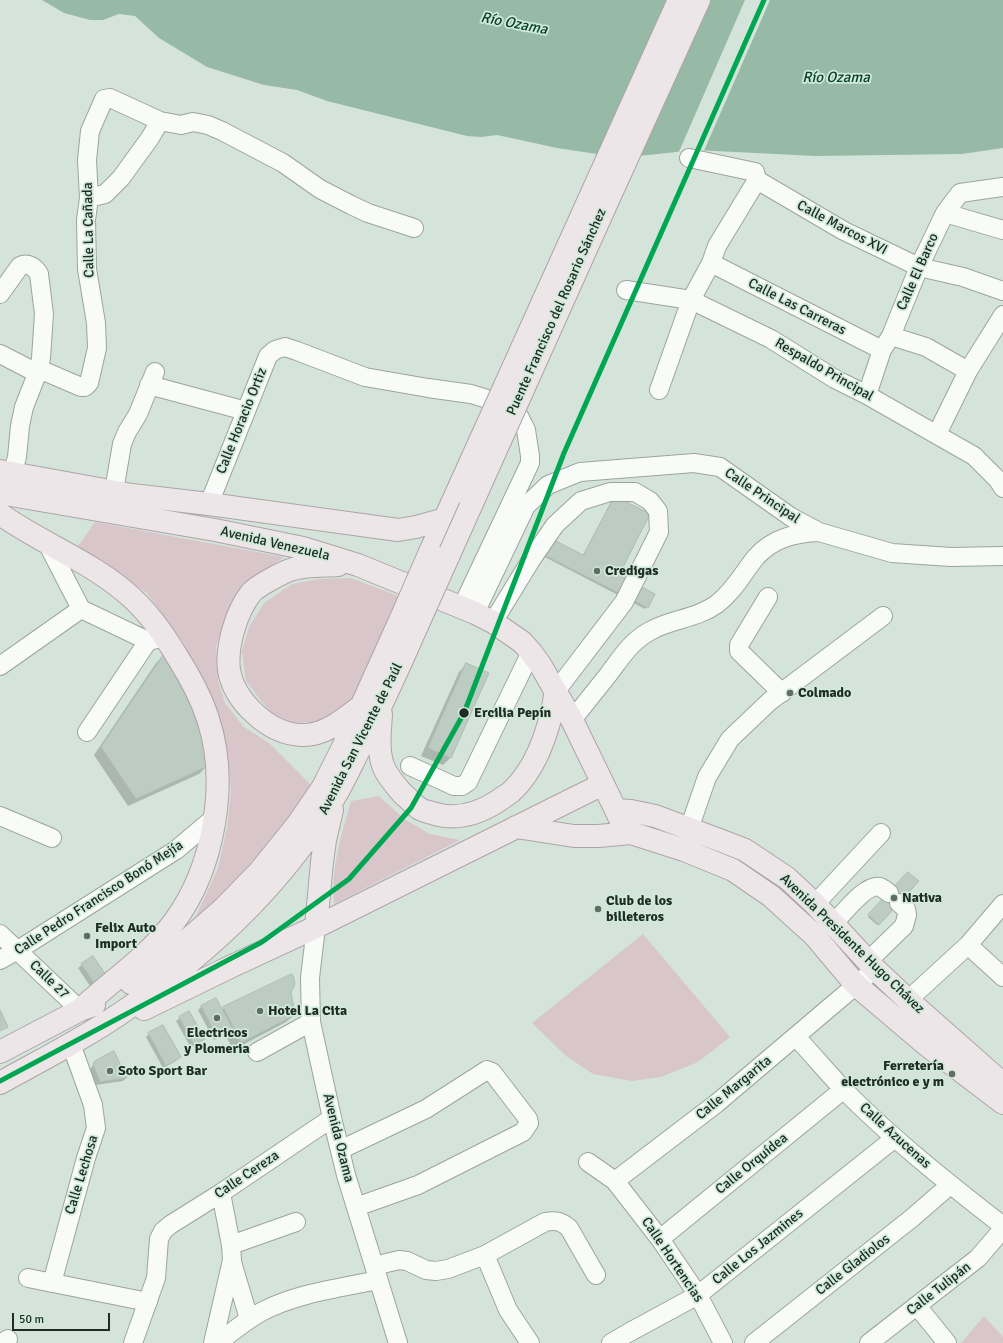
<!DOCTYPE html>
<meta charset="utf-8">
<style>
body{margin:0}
#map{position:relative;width:1003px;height:1343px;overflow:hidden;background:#d5e4da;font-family:Signika,sans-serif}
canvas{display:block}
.scale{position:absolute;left:12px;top:1313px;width:98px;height:18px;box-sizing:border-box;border:2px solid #212b25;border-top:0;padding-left:5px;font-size:12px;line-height:14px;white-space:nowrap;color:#212b25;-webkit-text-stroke:3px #cfead9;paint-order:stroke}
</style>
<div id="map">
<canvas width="1003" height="1343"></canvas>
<div class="scale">50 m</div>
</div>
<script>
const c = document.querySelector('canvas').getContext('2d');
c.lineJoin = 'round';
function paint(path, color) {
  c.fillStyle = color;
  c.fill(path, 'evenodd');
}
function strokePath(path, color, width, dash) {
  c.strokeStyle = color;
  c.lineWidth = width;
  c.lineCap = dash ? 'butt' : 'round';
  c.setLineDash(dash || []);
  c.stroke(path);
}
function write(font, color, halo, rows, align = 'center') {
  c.font = font + ' Signika,sans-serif';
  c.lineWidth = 3.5;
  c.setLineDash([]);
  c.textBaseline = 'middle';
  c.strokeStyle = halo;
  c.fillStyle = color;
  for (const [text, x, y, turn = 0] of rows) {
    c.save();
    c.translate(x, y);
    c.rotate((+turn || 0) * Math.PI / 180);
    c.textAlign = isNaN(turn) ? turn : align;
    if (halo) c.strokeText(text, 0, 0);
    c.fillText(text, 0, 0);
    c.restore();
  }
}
const green = new Path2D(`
 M95,522L284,557L257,577L227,616L216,646L218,681L225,703L244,727L269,743L312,786L252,868L190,925L197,914L218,868L227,828L231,791L227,748L218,721L183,642L147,593L78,546Z
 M351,578L401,597L356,696L333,716L312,722L294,723L273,714L261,701L246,681L242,651L249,627L264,603L292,584L320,579Z
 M379,796L404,819L430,834L460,840L334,904C331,867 341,836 351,801Z
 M643,934L730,1037L698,1062L661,1077L632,1081L593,1074L566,1056L532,1023Z
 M984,1316L1003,1337V1343H961Z`);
const water = new Path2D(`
 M42,0H1003V148L962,154L815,156L695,150L639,156H610L557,148L497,135L481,137L467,136L327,101L297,90L264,85L207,67L159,38L135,16L119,14L103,20H90L64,13Z`);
const pier = new Path2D(`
 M745,0H770L703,153L678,154Z`);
const shadow = new Path2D(`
 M613,498L617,575L654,594L645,609L541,555L583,556Z
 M163,656L207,766L199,774L128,806L94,755L156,663Z
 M467,664L488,674L450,758L443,765L421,756L459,672Z
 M908,873L917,881L877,925L868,917Z
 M82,965L101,978L90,986L78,968Z
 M290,992L294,1015L286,1022L233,1050L225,1034L214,1040L198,1010L201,1007L221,1011L224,1008Z
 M189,1012L203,1039L191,1048L176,1021Z
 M149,1034L180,1057L176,1061L163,1068L146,1037Z
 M96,1062L126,1078L123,1081L96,1085L90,1069Z`);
const building = new Path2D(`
 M615,496L650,514L619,575L655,594L648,608L542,554L550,538L583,555Z
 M164,654L201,724L208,766L136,799L101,747Z
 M466,663L489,673L451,758L428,748Z
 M908,872L919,881L879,925L868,915Z
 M93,956L106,975L94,983L81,964Z
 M292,974L294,978L295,984L291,992L295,1015L241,1043L223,1007Z
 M216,998L233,1029L217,1037L201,1006Z
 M0,1010L8,1027L0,1031Z
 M189,1011L205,1039L194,1045L179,1017Z
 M163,1025L181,1057L166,1066L148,1033Z
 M114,1051L127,1078L100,1082L93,1064L95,1061Z`);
const minor = new Path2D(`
 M689,158L755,172L757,180L844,231L919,267L963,277L1003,291
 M89,198L105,194L121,178L150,138L160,121
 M945,213L1003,230
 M711,263L882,350
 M626,290L691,300L771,339L835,379L867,395L974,456L998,480L1003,488
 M0,294L20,266C27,262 35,267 39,274L44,314L41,358L39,369L24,407L20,426L17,457L12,474
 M891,336L926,347L968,371
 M0,354L37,373
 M39,369L81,387H85L89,383L97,348L96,323L87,269L86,220L89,198L87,160L90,131L104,99L110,98L160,121L181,125L193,122L208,125L222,131L283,163L320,189L351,205L368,213L414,228
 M149,385L246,411
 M659,390L691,300L711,263L717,246L757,180
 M867,395L882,350L891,336L919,267L945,213L960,193L1003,187
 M937,434L968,371L1003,315
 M114,491L122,444L127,432L138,414L155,372
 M209,504L268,356L275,350L285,347L297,351L365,377L428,388L471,394L497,402L519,416L526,430L530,456V463L462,607
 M47,543L81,609
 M768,597L739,645V651L782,693
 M475,613L526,506L548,485L580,472L694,463L720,467L791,517L819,532L892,553L951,557L1003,556
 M493,622L531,560L555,525L581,501L610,492H635L650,501L658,511L659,532L624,602L556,691
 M0,666L81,609L148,641L166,637
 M572,720C584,705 596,690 608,675C621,658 630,642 650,631C671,619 696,619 717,604C734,591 743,573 756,557C773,538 795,533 819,532
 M87,732L148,641
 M410,766L454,786H462L468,782L531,652
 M0,816L52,838
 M689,829L707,777L730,739L770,701L883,616
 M815,904L881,833
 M833,924C843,914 866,883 880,887C883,888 886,891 889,893
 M316,927L310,978L311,1022L332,1118L346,1175L398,1343
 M0,934L80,1010
 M968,945L1003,977
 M0,960L18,950L176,850L214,818
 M868,961L904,926L907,915L906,909L899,903
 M908,1000L968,945L1003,904
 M796,1037C812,1054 827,1072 843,1089C892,1139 948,1183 1003,1226
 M257,1052L311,1022
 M340,1150L426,1109L487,1070L492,1072L528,1119L529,1123L523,1132L418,1185L356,1207
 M588,1162L615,1181L660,1239L698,1295L723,1343
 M615,1181L717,1103L875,969
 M660,1239L844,1089
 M231,1245L296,1222
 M485,1255L508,1310L530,1343
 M232,1262L249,1319
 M374,1266L399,1260L407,1261L426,1270L436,1271L448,1269L485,1255L545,1222C556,1220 561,1221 569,1228L596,1275
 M28,1278L148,1302
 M52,1283L86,1158L96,1128L93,1105L71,1044
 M917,1306L947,1343
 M2,1343L8,1339
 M133,1343L156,1278L159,1239L163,1231L170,1225L221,1193L332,1118
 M213,1343L232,1260L231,1245L221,1193
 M218,1343C232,1332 246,1320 263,1311C298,1293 340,1288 378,1280
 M611,1343L628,1333L698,1295L895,1138
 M754,1343L912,1218L950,1185
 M869,1343L978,1258L1003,1229`);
const major = new Path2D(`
 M0,471L132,495L209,504L398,530L416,527L445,519
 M0,493L215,530L303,548L358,565L475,613L493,622L522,642L531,652L541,666L572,720L623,825L631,833L684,850L733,870L771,896L814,935L856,985L928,1046L1003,1103
 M0,514C42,544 93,562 131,597C150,614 165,636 178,658C190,677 201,697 208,719C229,782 214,868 174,922C147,958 112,980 80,1010
 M430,552L457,492
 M338,565C322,566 308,565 293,569C283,572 257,586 251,593C236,612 226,647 229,670C234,701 269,734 301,735C324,736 343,720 360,707
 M381,714C380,732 377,751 384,768C388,777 396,786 402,793C408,798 414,805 420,809C424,811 428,812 432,813C456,821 478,814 498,801C502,798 507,795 511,792C538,767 550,727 556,691
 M616,810L631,811L655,816L722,841L745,850L787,878L815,904L875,969L908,1000L1003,1084
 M516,827L574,836H598L631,833
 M316,927L322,862L325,840L332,810
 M131,983L178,948L224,908L259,872L297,825L323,787L342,749L402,616
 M144,1009L232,966L316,927L603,784
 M0,1052L80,1010L94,1005
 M0,1083C43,1059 87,1037 127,1009C209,953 283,884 334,798C342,785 349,770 356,756C378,713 398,670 417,626`);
const majorBridge = new Path2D(`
 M457,492L679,0
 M402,616L430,552
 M417,626L604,209L699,0`);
const metro1 = new Path2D(`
 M0,1081L262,942L349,879L411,808L464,713L564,453L764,0`);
const markers = [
 [597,571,4,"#606c64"],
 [790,693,4,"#606c64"],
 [464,713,5.5,"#212b25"],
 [894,898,4,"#606c64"],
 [598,909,4,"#606c64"],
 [87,936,4,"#606c64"],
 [260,1011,4,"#606c64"],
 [217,1018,4,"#606c64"],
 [110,1071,4,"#606c64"],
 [952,1074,4,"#606c64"]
];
const streetNames = [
 ["Calle Marcos XVI",842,228,28],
 ["Calle La Cañada",89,230,-91],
 ["Calle El Barco",918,272,-66],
 ["Calle Las Carreras",797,307,27],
 ["Puente Francisco del Rosario Sánchez",557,312,-66],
 ["Respaldo Principal",824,370,30],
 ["Calle Horacio Ortiz",242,421,-68],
 ["Calle Principal",762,496,34],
 ["Avenida Venezuela",275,544,13],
 ["Avenida San Vicente de Paúl",361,739,-63],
 ["Calle Pedro Francisco Bonó Mejía",99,898,-33],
 ["Avenida Presidente Hugo Chávez",852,944,44],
 ["Calle 27",49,980,44],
 ["Calle Margarita",734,1088,-39],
 ["Calle Azucenas",895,1136,42],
 ["Avenida Ozama",338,1138,76],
 ["Calle Orquídea",752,1164,-39],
 ["Calle Lechosa",82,1175,-73],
 ["Calle Cereza",247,1175,-34],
 ["Calle Los Jazmines",758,1247,-39],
 ["Calle Hortencias",672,1260,56],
 ["Calle Gladiolos",853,1265,-38],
 ["Calle Tulipán",939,1289,-38]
];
const poiNames = [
 ["Credigas",605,571],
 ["Colmado",798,693],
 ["Nativa",902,898],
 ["Club de los",606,901],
 ["billeteros",606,917],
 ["Felix Auto",95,928],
 ["Import",95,944],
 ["Hotel La Cita",268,1011],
 ["Electricos",217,1033,"center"],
 ["y Plomeria",217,1049,"center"],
 ["Ferretería",944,1066,"right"],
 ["electrónico e y m",944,1082,"right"],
 ["Soto Sport Bar",118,1071]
];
const stopNames = [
 ["Ercilia Pepín",474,713]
];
const waterNames = [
 ["Río Ozama",514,24,11],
 ["Río Ozama",836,78]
];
paint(green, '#d8c6cb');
paint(water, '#97baa6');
paint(pier, '#d5e4da');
paint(shadow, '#0003');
paint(building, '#bdccc3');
strokePath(building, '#aebab3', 1);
strokePath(minor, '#9aa59e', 20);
strokePath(major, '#ada4a7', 24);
strokePath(minor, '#f9fbf9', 18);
strokePath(major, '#ede6e8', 22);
strokePath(majorBridge, '#ada4a7', 24, []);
strokePath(majorBridge, '#ede6e8', 22);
strokePath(metro1, '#00a651', 5);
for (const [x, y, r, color] of markers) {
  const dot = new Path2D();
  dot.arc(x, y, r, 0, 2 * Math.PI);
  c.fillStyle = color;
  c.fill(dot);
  strokePath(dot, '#cfead9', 1.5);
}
write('14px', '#212b25', '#cfead9', streetNames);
write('bold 14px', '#212b25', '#cfead9', poiNames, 'left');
write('bold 14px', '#212b25', '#cfead9', stopNames, 'left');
write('italic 15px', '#074128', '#cfead9', waterNames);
</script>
